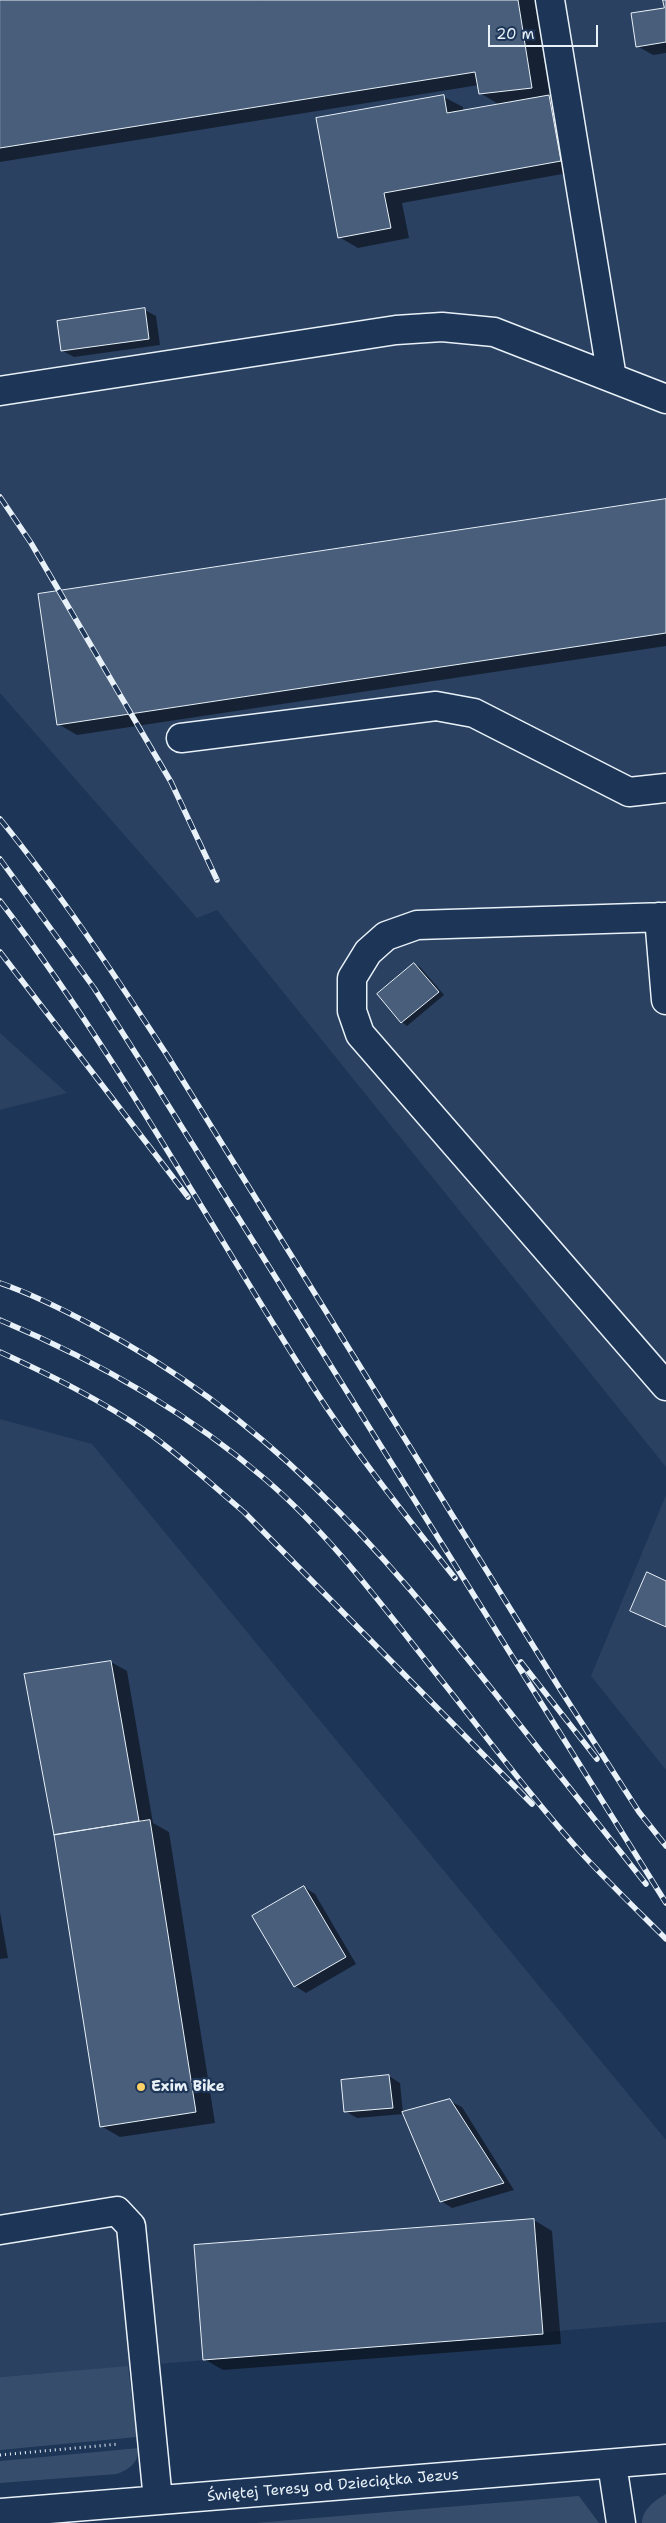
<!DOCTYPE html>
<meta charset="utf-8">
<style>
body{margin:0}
#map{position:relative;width:666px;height:2523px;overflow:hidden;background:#1d3557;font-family:"Shantell Sans",sans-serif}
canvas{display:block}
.scale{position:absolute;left:488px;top:25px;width:110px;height:22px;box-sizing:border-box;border:2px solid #e8f1f8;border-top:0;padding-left:6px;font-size:15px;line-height:18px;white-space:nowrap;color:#e8f1f8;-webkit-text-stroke:4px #1d3557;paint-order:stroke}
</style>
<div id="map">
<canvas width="666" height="2523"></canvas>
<div class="scale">20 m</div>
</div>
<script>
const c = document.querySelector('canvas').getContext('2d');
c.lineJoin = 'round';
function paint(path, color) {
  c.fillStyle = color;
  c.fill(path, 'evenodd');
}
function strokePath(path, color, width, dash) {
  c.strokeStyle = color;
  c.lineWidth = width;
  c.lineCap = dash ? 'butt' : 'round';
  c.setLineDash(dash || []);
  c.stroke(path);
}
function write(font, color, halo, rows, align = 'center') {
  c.font = font + ' "Shantell Sans",sans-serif';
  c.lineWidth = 4.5;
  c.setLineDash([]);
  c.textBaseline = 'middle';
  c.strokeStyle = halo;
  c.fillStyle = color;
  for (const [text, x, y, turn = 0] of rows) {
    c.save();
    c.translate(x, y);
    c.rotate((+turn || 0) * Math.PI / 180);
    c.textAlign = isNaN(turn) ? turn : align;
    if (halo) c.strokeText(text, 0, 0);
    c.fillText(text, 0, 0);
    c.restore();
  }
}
const built = new Path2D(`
 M0,0H666V1467L217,910L197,918L0,693Z
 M0,1033L67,1093L0,1110Z
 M0,1419L92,1444L666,2140V2322L0,2377Z
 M666,1495V1770L591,1676Z`);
const green = new Path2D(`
 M128,2366L137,2437L0,2450V2377Z
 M139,2448C138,2463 130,2469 117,2474L0,2483V2461Z
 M666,2494V2523H642C642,2510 655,2500 666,2494Z
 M579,2496L599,2523H255Z`);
const shadow = new Path2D(`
 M0,0H535L550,97L567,107L579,171L402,203L409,238L358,248L339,237L444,97L463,107V112L500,105L480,93L479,85L0,162Z
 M664,0H666V53L653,55L637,46L665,9Z
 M145,310L156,316L160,345L74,357L63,351Z
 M666,500V646L77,735L58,724Z
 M415,964L420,967L444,995L407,1026L402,1022L378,995Z
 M666,1582V1628L631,1610Z
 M111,1662L127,1671L153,1823L169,1832L215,2123L120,2137L101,2126L55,1834Z
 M304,1887L315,1894L356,1964L306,1993L295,1986Z
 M0,1912L8,1958L0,1959Z
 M389,2076L400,2083L403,2113L450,2101L462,2107L514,2190L452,2208L441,2201L404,2114L357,2118L345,2111Z
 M534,2220L552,2231L561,2344L223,2370L204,2359Z`);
const building = new Path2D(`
 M0,0H518L532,88L479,94L475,72L0,148Z
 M663,0H666V42L636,47L631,13L664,8Z
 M444,95L447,113L549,95L561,161L384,193L391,228L338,238L316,118Z
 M145,308L149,339L61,351L57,321Z
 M666,499V633L57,725L38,594Z
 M414,963L439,992L401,1023L377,994Z
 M647,1572L666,1581V1627L630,1611Z
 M111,1661L139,1821L54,1835L24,1674Z
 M150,1820L196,2112L100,2127L54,1835Z
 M304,1886L346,1957L294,1987L252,1916Z
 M389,2075L393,2108L344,2112L341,2080Z
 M450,2099L504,2183L440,2202L402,2112Z
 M534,2219L543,2334L203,2360L194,2245Z`);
const path = new Path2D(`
 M0,2455L119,2444`);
const minor = new Path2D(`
 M550,0L612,378
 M0,391L396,330L442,327L494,332L666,399
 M181,738L436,706L474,713L629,792L666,788
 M659,917L666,1000
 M666,917L417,925L386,936L368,952L352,978V1011L360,1034L666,1386
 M0,2230L117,2211L131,2226L158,2500
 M612,2464L621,2523
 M0,2513L666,2459`);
const rail = new Path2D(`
 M0,497L31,543L171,782L217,880
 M0,819C61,894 114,974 167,1055L560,1689L639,1812L666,1846
 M0,859L94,988L145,1068L666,1903
 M0,901C117,1054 209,1225 313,1387C356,1454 406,1516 455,1578
 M0,952L188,1197
 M0,1283C32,1294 64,1310 94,1326C267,1416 379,1547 498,1697C547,1760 597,1822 646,1884
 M0,1320C95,1360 186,1411 265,1479C333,1537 386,1611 442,1681C489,1740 534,1801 585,1857C611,1885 639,1912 666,1939
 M0,1352C50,1375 101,1400 147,1432C181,1456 212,1485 244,1512L532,1804
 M521,1662L597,1759`);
const markers = [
 [141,2087,5,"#ffd166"]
];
const poiNames = [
 ["Exim Bike",151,2087]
];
const streetNames = [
 ["Świętej Teresy od Dzieciątka Jezus",333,2486,-5]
];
paint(built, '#2a4162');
paint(green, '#374d6c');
paint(shadow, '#0007');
paint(building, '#495e7a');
strokePath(building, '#e8f1f8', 1);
strokePath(minor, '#e8f1f8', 31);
strokePath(path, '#e8f1f8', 3, [1, 4]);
strokePath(minor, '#1d3557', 28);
strokePath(rail, '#e8f1f8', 5.5);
strokePath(rail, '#1d3557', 4, [11]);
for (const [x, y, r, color] of markers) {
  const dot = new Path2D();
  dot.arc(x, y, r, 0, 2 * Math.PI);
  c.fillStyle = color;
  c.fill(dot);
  strokePath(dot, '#1d3557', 2);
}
write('bold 15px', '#e8f1f8', '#1d3557', poiNames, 'left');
write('15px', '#e8f1f8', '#1d3557', streetNames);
</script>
